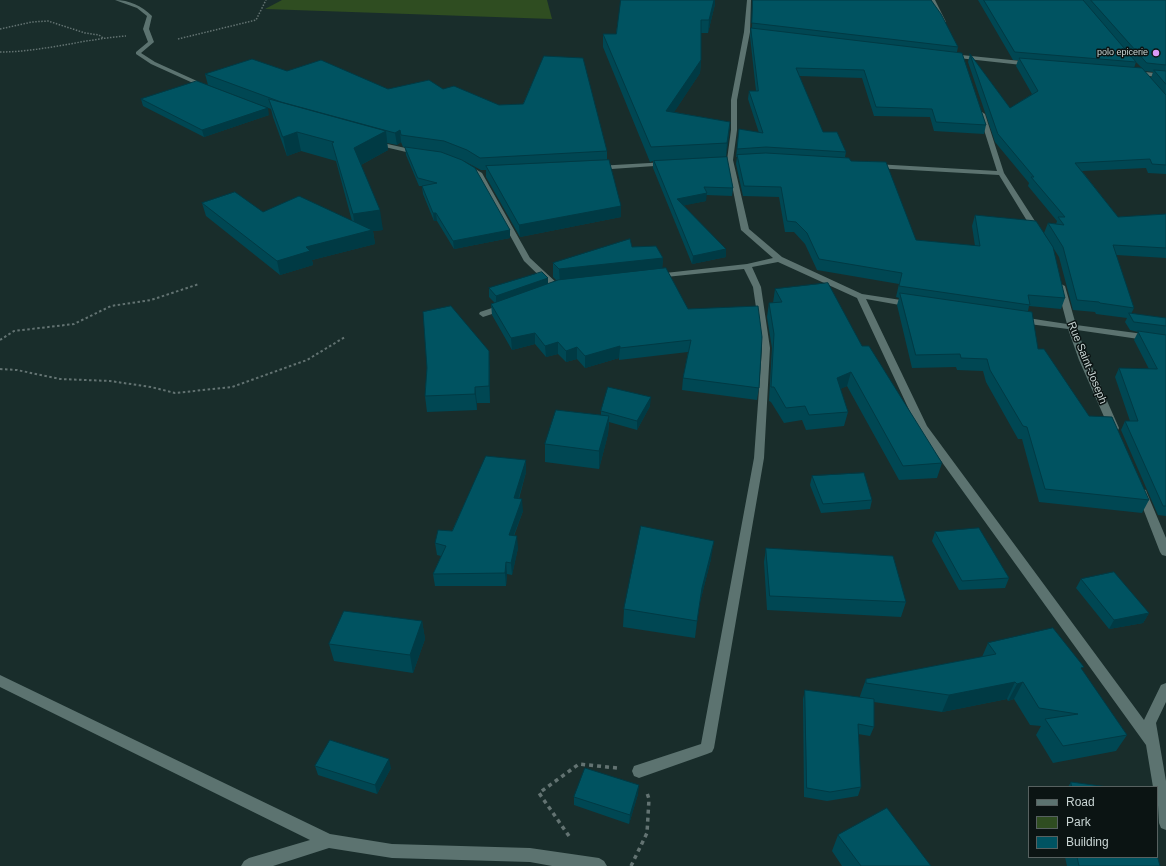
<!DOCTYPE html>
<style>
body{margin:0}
#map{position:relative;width:1166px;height:866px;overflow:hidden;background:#192d2b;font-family:Arial,sans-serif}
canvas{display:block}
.legend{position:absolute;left:1028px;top:786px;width:130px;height:72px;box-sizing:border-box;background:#0b1413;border:1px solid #576160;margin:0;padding:5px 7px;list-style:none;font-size:12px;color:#c9d5d4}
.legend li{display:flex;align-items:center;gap:8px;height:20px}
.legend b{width:20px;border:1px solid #576160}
</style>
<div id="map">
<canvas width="1166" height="866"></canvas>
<ul class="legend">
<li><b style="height:5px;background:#5c7370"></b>Road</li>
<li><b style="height:11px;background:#2f4d21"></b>Park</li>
<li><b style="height:11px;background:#005361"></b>Building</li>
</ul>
</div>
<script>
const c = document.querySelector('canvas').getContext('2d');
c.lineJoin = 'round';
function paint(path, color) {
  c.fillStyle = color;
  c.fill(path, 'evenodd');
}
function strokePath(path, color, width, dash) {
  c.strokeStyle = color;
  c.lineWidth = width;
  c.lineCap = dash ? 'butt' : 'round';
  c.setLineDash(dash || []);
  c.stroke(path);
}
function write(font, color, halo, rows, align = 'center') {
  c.font = font + ' Arial,sans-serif';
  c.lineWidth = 3;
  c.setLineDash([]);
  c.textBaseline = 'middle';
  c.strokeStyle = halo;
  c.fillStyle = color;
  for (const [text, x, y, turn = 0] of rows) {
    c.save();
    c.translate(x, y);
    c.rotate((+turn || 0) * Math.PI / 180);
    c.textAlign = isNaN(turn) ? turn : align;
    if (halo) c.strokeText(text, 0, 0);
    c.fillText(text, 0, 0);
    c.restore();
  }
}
const green = new Path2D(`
 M282,0H547L552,19L265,9Z`);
const pathFar2 = new Path2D(`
 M0,29L32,22L48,21L85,33L99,35L103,38
 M178,39L256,20L266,0
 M0,52C42,52 84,39 126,36`);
const pathFar1 = new Path2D(`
 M0,340L14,331L74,324L111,306L151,300L199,284
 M0,369L17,370L60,379L110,381L151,387L175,393L232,387L307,360L345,337`);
const path = new Path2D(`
 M569,836L539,793L579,764L617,768
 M631,866L647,833L649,799L647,793`);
const minor = new Path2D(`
 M115,0C129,0 142,6 152,16L149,29L154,42L141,53L155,62L208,86V88H204L151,64L136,54V52L148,42L143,29L147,16L137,8Z
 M747,0H751L750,32L737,100V130L733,160L749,229L782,257L862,294L914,302L915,304L914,306L911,307L866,299L927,426L1144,720L1161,685L1166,683V702L1156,723L1166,781V830L1161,828L1159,823L1157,787H1153L1146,745L918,429L857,298L778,262L752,267L761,287L770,348L764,458L714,748L712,752L707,754L639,778L634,776L632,771L634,766L701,744L754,458L762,348L753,287L744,269L656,278L652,276L656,274L747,264L773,258L741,230L727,160L731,130V100L744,32Z
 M931,0H935L946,22L941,21Z
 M951,54L1031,62L1034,64L1031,66L949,57L948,56Z
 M1134,71L1166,74V78L1132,74L1131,73Z
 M982,112L985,114L1004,173L1042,232L1041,234H1035L999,175L875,168L872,166L875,164L997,171L979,114Z
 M374,141L419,151L422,153L419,155L372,144L371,143Z
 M667,162L670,164L669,165L597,170L594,168L597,166Z
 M463,164H467L482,173L530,258L559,285H566L567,287L566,289L554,290L524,261L477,175L463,166Z
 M1058,284H1061L1065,286L1076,325L1166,337V343L1077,330L1089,360L1119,428L1118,430L1114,431L1109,428L1079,360L1068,329L1021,323L1017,320L1021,317L1067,324L1057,286Z
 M504,304L507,305L508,307L507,309L483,317L479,314L480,312Z
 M1142,489L1146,490L1147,493L1166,538V556L1162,555L1160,552L1137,493L1138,490Z
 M0,675L330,834L392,844L530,848L599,858L604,861L607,866H552L530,862L392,858L329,848L273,866H241L244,861L249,858L310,840L0,687Z`);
const wall = new Path2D(`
 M753,0L958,47L957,52L986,125L984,134L934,131L930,117L874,116L862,78L799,76L823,132L846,152L845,157L851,161L916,240L975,246L972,226L975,215L1065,298L1061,309L1029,306L1028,311L1038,349L1089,416L1149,500L1142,513L1039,502L1022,439H1018L986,382L983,371L957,370L956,367L912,368L897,305L899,298L896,297L899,284L817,270L805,244L794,232H785L779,197L743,196L736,164L737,157H736L739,129L759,133L748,99L749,91H756L750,36L751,28H752Z
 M978,0H1166V174L1148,173L1146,168L1082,171L1118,217L1166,214V258L1116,255L1134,308L1131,314L1166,318V516L1158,515L1121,430L1125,421H1130L1115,377L1119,368L1149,369L1134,340L1138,332L1130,330L1125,322L1127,318L1096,314L1095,312L1073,310L1059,257L1044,233L1048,223L1056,224L1057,221L1028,186L1029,183L995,142L968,62L970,54L1010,108L1032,94L1016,66L1018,60H1013ZM1135,61L1142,68H1134L1136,62ZM1144,71L1153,72L1151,78Z
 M715,4L708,33H701V60L700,73L674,112L730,122L726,157L733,188L732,196L706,195V201L684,205L726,257L692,264L653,168V161L650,162L603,47V34H616Z
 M287,71L388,89H443L607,151V160L621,217L520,237L486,177V170H481L464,161L510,230V238L454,249L437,221H434L423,194L422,186H419L406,155L405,147H403L401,142L397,145L387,143L388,150L361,165L383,230L373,231L375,244L312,260L313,265L280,275L206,216L202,203L263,212L352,221L336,161L301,151L287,156L273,117L271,109L208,85L205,74Z
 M141,99L269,115L204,137L143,106Z
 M632,247L663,258L662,269L688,309L759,388L757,400L682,390L683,378L688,352L619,360V358L585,368L577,359L566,362L558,354L546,357L535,344L512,350L492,315L491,304L495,303L489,297V288L548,278V284L557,281L553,277V263Z
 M775,289L862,346L942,463L937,478L899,480L847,386L840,389L848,412L844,426L806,430L802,420L784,423L771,402L769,401L772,348L767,317L769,303H773Z
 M490,367V403H477V410L427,412L425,396L427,368Z
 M650,406L637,430L609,422L608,434L599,469L545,462V444L601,415V411Z
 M526,472L519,499L523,511L514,536L518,548L512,575L507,574L506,586H435L433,574L441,556L437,555L435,543L452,531Z
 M812,476L872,500L870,509L821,513L810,485Z
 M935,532L1009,578L1005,588L959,590L932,541Z
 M766,548L906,602L901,617L767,610L764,562Z
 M711,559L699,606L695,638L623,627L624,609Z
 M1081,579L1149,613L1143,623L1109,629L1076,588Z
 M422,621L425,639L413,673L334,661L329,644Z
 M988,643L1082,670L1127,735L1116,751L1053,763L1036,735L1041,726L1030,725L1014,699L1008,701L1007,699L942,712L874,702V727L870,736L858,734L861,787L858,796L827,801L804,797L803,699L805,690L860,698V696L866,679L982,657Z
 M315,766L391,768L377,794L318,775Z
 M1071,782L1108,787H1068Z
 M638,794L629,824L574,805V797Z
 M838,835L931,866H842L832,851Z
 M1065,857H1157L1160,866H1067Z`);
const shadedWall = new Path2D(`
 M714,0H715V4L708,33L709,20Z
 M701,60L700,73L665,126L666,111Z
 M268,108L269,115L204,137L202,130Z
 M730,122L729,136L726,158L727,143Z
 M400,130L401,142L397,145L395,133Z
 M386,131L388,150L357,167L354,148Z
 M297,132L301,151L287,156L283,137Z
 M707,193L706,201L677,207V199Z
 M621,206V217L520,237L519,225Z
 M380,210L383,230L373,231L375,244L312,260L313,265L280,275L277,261L306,247L356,234L353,214Z
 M433,213H436L437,221H434Z
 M510,230V238L454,249L453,241Z
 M726,249V257L692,264L693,256Z
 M663,258L662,272L560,283L559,269Z
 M548,278V286L496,305V296Z
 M535,333V344L512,350L511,338Z
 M558,342V354L546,357L545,346Z
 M620,346V348L619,358L585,368V356Z
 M577,347V359L566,362V351Z
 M489,351L490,367V403L489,386Z
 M851,372L847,386L834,392L837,378Z
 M475,387L477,403V410L475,394Z
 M651,397L650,406L637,430V421Z
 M609,416L608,434L599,469V451Z
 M526,460V472L515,510L514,498Z
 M522,499L523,511L509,547V535Z
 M517,536L518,548L512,575L511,563Z
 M714,541L711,559L699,606L695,638L702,588Z
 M506,562L507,574L506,586L505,573Z
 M1149,613L1143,623L1109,629L1114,620Z
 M422,621L425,639L413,673L410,655Z
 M1015,682L1007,699L942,712L949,695Z
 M1023,682L1014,699L1008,701L1017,684Z
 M389,759L391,768L377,794L375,785Z
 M639,785L638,794L629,824L630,815Z`);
const building = new Path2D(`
 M621,0H714L709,20H701V60L666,111L730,122L727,143L651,147L603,34H616Z
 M753,0H931L941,14L958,47L752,23Z
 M984,0H1083L1136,62L1015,52Z
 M1091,0H1166V65L1147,63Z
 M751,28L962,53L986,125L936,122L932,109L876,107L864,70L796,68L823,132H837L846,152L766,147L737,149L739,129L763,133L749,91H758Z
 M970,54L1010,108L1038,91L1019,58L1142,68L1166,95V165L1152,164L1150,159L1075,163L1118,217L1166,214V248L1113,245L1134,308L1100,303L1099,302L1077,300L1063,247L1048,223L1064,225L1058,217H1065L1031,177H1034L998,134Z
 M544,56L583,58L607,151L480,158L467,150L444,141L408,136L401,135L400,130L395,133L281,102L205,74L252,59L287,71L321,60L388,89L429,80L443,89L454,86L499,105L523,104Z
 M1154,70L1166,71V84Z
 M197,81L268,108L202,130L141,99Z
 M269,99L386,131L354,148L380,210L353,214L332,143L334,142L297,132L283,137Z
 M405,147L441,152L462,160L475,168L510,230L453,241L436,213H433L422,186L437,183L418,178Z
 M766,153L849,158L851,161L886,162L916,240L980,246L975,215L1036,221L1053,247L1065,298L1028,295L1030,305L899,286L902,273L819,259L807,233L796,222L787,221L781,187L744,186L737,155Z
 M727,157L733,188L704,187L707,193L677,199L726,249L693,256L654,161Z
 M609,160L621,206L519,225L486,166Z
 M235,192L263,212L299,196L372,230L306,247L310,251L277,261L202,203Z
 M630,239L632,247L656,246L663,258L559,269L553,263Z
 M666,268L688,309L758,306L762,337L759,388L683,378L691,340L620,348V346L585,356L577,347L566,351L558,342L545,346L535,333L511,338L491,304L558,280Z
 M542,272L548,278L496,296L489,288Z
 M828,283L862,346H869L942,463L903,466L851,372L837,378L848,412L809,415L805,406L786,408L774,387H771L774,334L769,303L782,302L775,289Z
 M900,293L1032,312L1038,349H1044L1089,416L1112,417L1149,500L1045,489L1027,427L1023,426L990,370L987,359L961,358L960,354L916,355Z
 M451,306L489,351V386L475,387V394L425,396L427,368L423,312Z
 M1129,313L1166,318V326L1134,322Z
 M1138,331L1166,335V506H1163L1125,421H1138L1119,368L1157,369Z
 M608,387L651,397L637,421L601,411Z
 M556,410L609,416L599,451L545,444Z
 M486,456L526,460L514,498L522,499L509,535L517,536L511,563L506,562L505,573L433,574L446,546L435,543L438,530L452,531Z
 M864,473L872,500L823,504L812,476Z
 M641,526L714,541L702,588L697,621L624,609Z
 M979,528L1009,578L962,581L935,532Z
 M766,548L893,556L906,602L770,596Z
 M1114,572L1149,613L1114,620L1081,579Z
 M344,611L422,621L410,655L329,644Z
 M1053,628L1084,667L1081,668L1127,735L1063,746L1045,719L1078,714L1039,708L1023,682L1017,684L1015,682L949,695L866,683V679L996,654L988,643Z
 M805,690L874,699V727L858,724L861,787L830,792L807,788Z
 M330,740L389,759L375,785L315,766Z
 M585,768L639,785L630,815L574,797Z
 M1071,782L1108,787H1072Z
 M887,808L931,866H861L838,835Z
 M1157,855L1160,866H1079L1077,857H1157Z`);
const markers = [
 [1156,53,4,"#da9af7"]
];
const farPoinames = [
 ["polo epicerie",1148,53]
];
const streetNames = [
 ["Rue Saint-Joseph",1087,363,68]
];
paint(green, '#2f4d21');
strokePath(pathFar2, '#637372', 1.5, [1.5, 1.5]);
strokePath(pathFar1, '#637372', 2, [2.5, 2.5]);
strokePath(path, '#637372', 3.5, [4, 4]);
paint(minor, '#5c7370');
paint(wall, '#004753');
paint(shadedWall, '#003a44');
paint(building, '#005361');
strokePath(building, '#003a44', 1);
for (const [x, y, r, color] of markers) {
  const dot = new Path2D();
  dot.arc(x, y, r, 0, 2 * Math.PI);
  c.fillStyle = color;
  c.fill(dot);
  strokePath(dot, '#0b1413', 1.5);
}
write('9px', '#c9d5d4', '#0b1413', farPoinames, 'right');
write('11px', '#c9d5d4', '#0b1413', streetNames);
</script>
